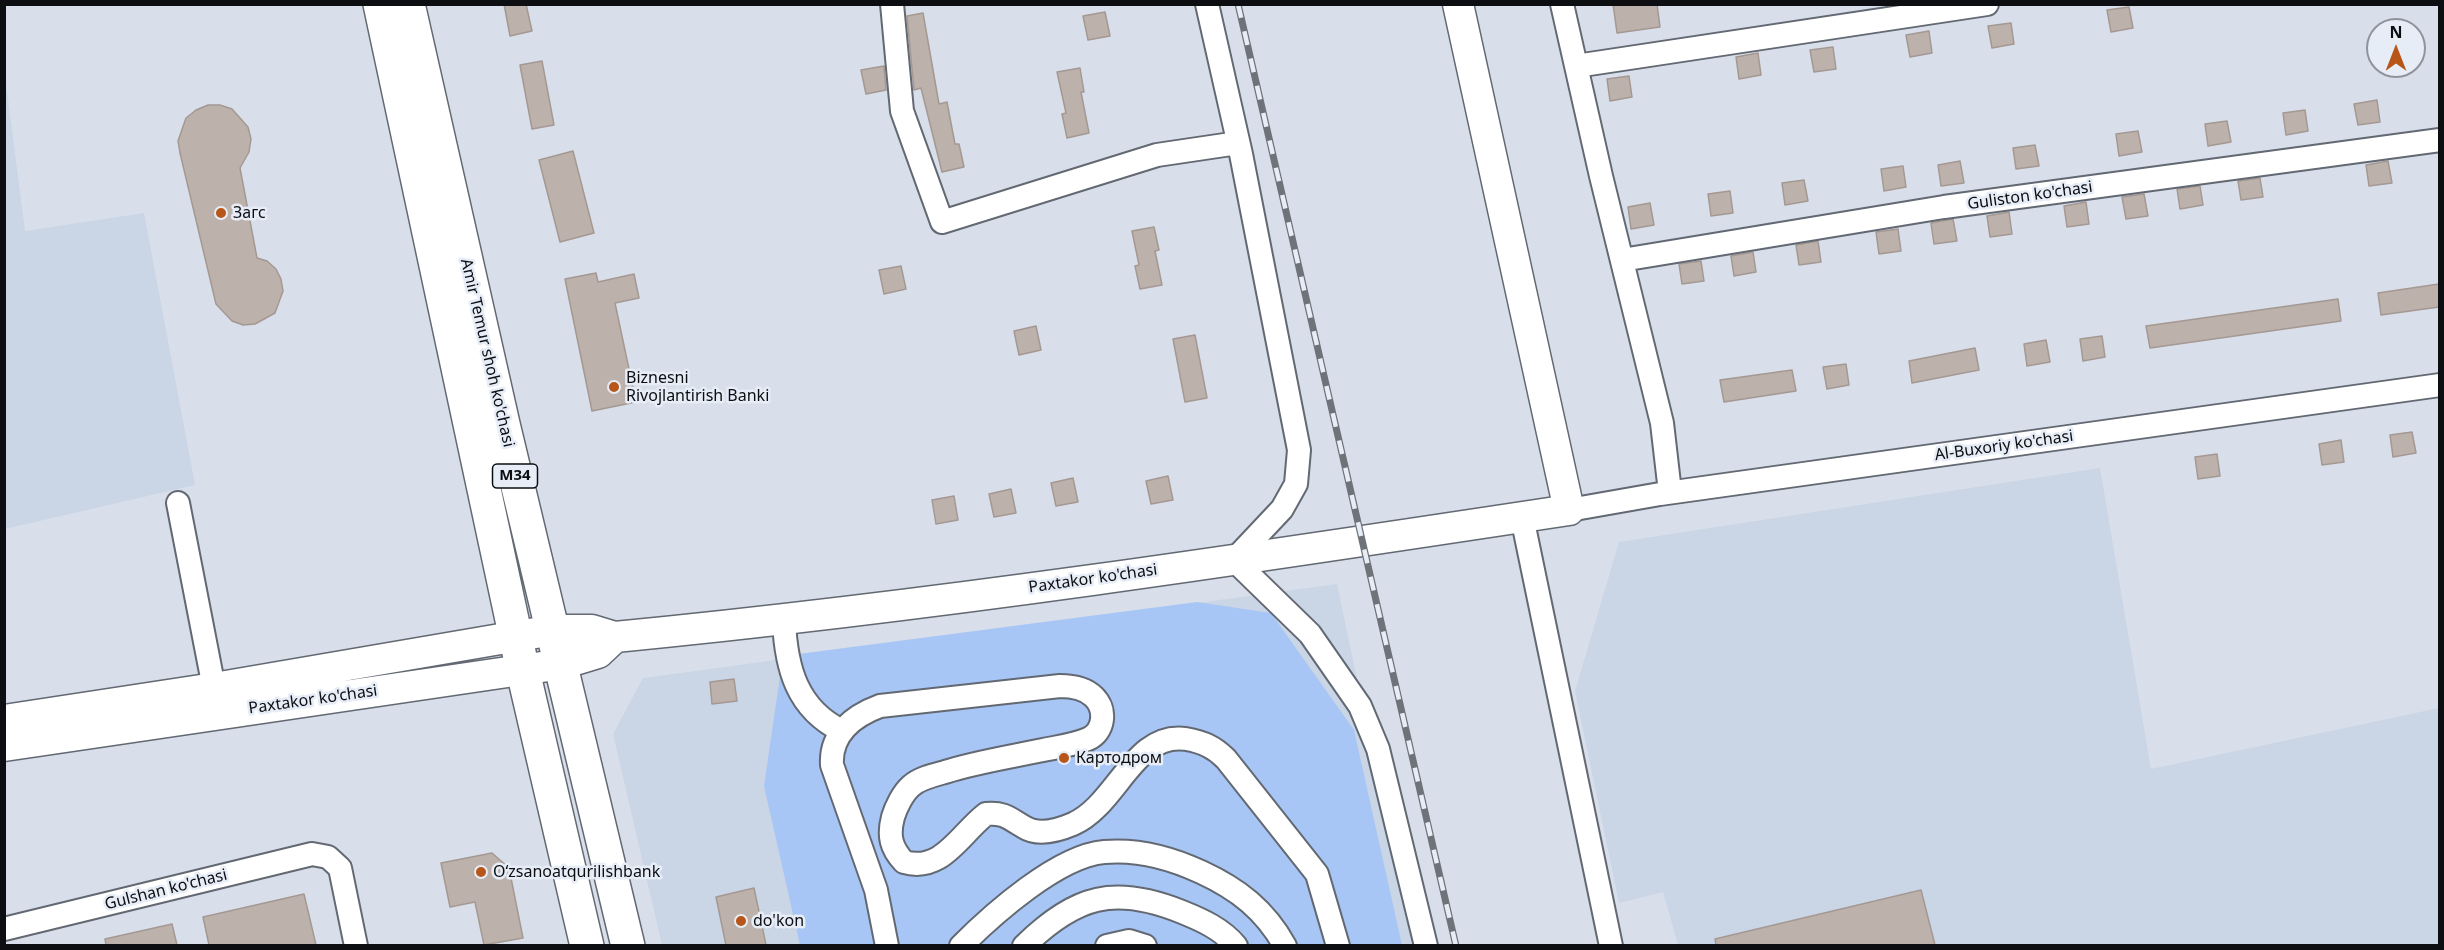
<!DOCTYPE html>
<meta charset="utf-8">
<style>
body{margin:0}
#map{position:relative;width:2444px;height:950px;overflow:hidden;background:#d9dfea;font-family:"Noto Sans",sans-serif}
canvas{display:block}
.frame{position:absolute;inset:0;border:6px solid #0c0e12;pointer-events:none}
.north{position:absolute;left:2366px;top:18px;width:60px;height:60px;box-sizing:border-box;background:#e6edf7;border:2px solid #8f949b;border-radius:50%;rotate:0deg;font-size:16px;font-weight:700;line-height:24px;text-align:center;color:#0c0e12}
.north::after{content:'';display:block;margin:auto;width:21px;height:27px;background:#b85619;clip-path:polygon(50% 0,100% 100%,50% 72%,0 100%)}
</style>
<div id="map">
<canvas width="2444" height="950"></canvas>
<div class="frame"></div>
<div class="north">N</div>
</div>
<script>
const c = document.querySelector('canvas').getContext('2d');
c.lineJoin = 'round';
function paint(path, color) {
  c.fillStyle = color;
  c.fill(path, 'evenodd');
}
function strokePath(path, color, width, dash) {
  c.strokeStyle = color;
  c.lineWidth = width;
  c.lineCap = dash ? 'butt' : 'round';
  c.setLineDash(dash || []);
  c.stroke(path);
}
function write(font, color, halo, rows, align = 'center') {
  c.font = font + ' "Noto Sans",sans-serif';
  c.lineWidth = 5;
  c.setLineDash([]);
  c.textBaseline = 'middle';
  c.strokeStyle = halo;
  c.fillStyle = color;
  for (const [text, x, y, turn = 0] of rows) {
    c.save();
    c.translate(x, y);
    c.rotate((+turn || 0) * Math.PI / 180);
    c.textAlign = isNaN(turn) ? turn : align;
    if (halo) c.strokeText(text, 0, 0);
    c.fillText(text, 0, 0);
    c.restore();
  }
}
const built = new Path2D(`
 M4,68L25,231L144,213L195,485L5,529Z
 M2100,468L2151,769L2439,708V945H1678L1663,892L1619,903L1575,691L1619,542Z
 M1337,584L1413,945H662L613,734L643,678Z`);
const green = new Path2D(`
 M1197,602L1271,613L1354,730L1402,945H800L764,786L783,656Z`);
const building = new Path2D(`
 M504,4H526L532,31L510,36Z
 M1613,4H1657L1660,27L1617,33Z
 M2129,7L2133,28L2111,32L2107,10Z
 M1105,12L1110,36L1088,40L1083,16Z
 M923,13L939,104L947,102L955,144H959L964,167L942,172L921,88L914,90L907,16Z
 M2011,23L2014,44L1992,48L1988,26Z
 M1929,31L1932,53L1910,57L1906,35Z
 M1833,47L1836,69L1814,72L1810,50Z
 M1758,53L1761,75L1739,79L1736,57Z
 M542,61L554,125L532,129L520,65Z
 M884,66L886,90L866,94L861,70Z
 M1080,68L1084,92H1081L1089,133L1067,138L1062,114L1066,113L1057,72Z
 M1629,76L1632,97L1610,101L1607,79Z
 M2377,100L2380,122L2358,125L2354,104Z
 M208,105H220L232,109L248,127L251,139L249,152L240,168L257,258L267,261L276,269L281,279L283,291L275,313L255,324L243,325L232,321L216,304L180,153L178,141L186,118L196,110Z
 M2305,110L2308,131L2286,135L2283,113Z
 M2227,121L2231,142L2208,146L2205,124Z
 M2138,131L2142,152L2119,156L2116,134Z
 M2035,145L2039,166L2016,169L2013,148Z
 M573,151L594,233L560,242L539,160Z
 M1960,161L1964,183L1941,186L1938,165Z
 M2388,161L2392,183L2369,186L2366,165Z
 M1903,166L1906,187L1884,191L1881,169Z
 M2260,178L2263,197L2241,200L2238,181Z
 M1804,180L1808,201L1785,205L1782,183Z
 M2200,186L2203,205L2180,209L2177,189Z
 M1730,191L1733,213L1711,216L1708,194Z
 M2144,194L2148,216L2126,219L2122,197Z
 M2086,202L2089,224L2067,227L2064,206Z
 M1650,203L1654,225L1631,229L1628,207Z
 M2009,212L2012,234L1990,237L1987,216Z
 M1953,219L1957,241L1934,244L1931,223Z
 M1154,227L1159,250L1155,251L1162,285L1140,289L1135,266L1139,265L1132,231Z
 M1898,229L1901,251L1879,254L1876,232Z
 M1818,241L1821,262L1799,265L1796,245Z
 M1753,252L1756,272L1734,276L1731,256Z
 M1701,261L1704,281L1682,284L1679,264Z
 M901,266L906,289L884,294L879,270Z
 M596,273L598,282L634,274L639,298L615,303L636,402L592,411L565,279Z
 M2439,284V307L2381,315L2378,293Z
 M2338,299L2341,321L2150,348L2146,326Z
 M1036,326L1041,350L1019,355L1014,331Z
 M1195,335L1207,398L1185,402L1173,339Z
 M2102,336L2105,357L2083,361L2080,339Z
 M2046,340L2050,362L2027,366L2024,344Z
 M1975,348L1979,370L1912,383L1909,361Z
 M1846,364L1849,385L1827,389L1823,367Z
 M1792,370L1796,391L1724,402L1720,380Z
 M2412,432L2416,453L2393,457L2390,435Z
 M2341,440L2344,462L2322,465L2319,444Z
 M2217,454L2220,476L2198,479L2195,457Z
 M1168,476L1173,500L1151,504L1146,481Z
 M1073,478L1078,502L1056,506L1051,483Z
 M1011,489L1016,513L994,517L989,494Z
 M954,496L958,520L936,524L932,500Z
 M734,679L737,701L712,704L710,682Z
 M492,853L509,868L523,938L484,945L475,902L450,907L441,863Z
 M754,888L766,945H726L716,897Z
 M1921,890L1935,945H1716L1715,939Z
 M304,894L316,945H209L203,917Z
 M172,924L177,945H106L105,939Z`);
const minor = new Path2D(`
 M892,4L902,111L942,222L1157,155L1238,143
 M1207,4L1241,154L1299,450L1296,484L1282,509L1234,560L1310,634L1360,706L1378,749L1426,946
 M1562,4L1601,176L1662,423L1670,492
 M1576,66L1987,4
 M1622,260L1944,207L2440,140
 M178,503L214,688
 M1569,510L1660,494L2440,385
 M1522,517L1611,946
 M784,621C786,668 797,709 842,731
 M4,929L312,854L328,857L340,868L356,946
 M887,946L876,890L832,765C830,734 853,716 880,706L1060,686C1073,686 1085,688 1094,697C1107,710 1104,732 1088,739C1074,745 1058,747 1043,750C1010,757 977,762 945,772C934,775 920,778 911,786C903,793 896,807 893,817C888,836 891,848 904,862C942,873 960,834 986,814C1004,812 1010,819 1024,827C1038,836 1059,830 1073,824C1117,805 1134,731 1186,739C1203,742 1214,747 1226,759L1317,874L1338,946
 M961,946C993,914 1058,856 1104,852C1137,849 1171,858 1201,872C1238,889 1265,910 1285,946
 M1024,946C1076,895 1115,885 1182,912C1202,920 1222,929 1236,946
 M1107,946L1129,941L1145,946`);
const major = new Path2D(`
 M4,720L214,688L553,630H592L615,637C935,606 1252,558 1569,510L1458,4
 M4,746L562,664L598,653L615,637`);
const highway = new Path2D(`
 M380,4L523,671L587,946
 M408,4L503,424L628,946`);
const rail = new Path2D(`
 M1238,4L1456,946`);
const markers = [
 [221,213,6,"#b85619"],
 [614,387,6,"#b85619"],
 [1064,758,6,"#b85619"],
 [481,872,6,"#b85619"],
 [741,921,6,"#b85619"]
];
const shields = [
 [515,476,45]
];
const shieldNames = [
 ["M34",515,476]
];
const streetNames = [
 ["Guliston ko'chasi",2030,196,-8],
 ["Amir Temur shoh ko'chasi",487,353,77],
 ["Al-Buxoriy ko'chasi",2004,446,-8],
 ["Paxtakor ko'chasi",1093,579,-8],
 ["Paxtakor ko'chasi",313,700,-8],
 ["Gulshan ko'chasi",166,890,-14]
];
const poiNames = [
 ["Загс",233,213],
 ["Biznesni",626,378],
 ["Rivojlantirish Banki",626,396],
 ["Картодром",1076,758],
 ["Oʻzsanoatqurilishbank",493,872],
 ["do'kon",753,921]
];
paint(built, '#cad5e6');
paint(green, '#a8c6f5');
paint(building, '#bdb1ab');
strokePath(building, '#a49893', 1.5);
strokePath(minor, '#636972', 26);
strokePath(major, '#636972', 33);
strokePath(highway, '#636972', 36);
strokePath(minor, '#fff', 22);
strokePath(major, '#fff', 30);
strokePath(highway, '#fff', 33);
strokePath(rail, '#6e7279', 7);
strokePath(rail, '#e6edf7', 4.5, [14]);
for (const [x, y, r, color] of markers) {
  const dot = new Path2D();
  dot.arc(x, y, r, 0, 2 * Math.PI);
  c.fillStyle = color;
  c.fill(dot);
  strokePath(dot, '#e6edf7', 2);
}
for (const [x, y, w] of shields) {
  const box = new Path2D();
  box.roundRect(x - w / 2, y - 12, w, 24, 4.5);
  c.fillStyle = '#e6edf7';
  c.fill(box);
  strokePath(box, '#0c0e12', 1.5);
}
write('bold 15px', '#0c0e12', null, shieldNames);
write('16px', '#0c0e12', '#e6edf7', streetNames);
write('16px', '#0c0e12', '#e6edf7', poiNames, 'left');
</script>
